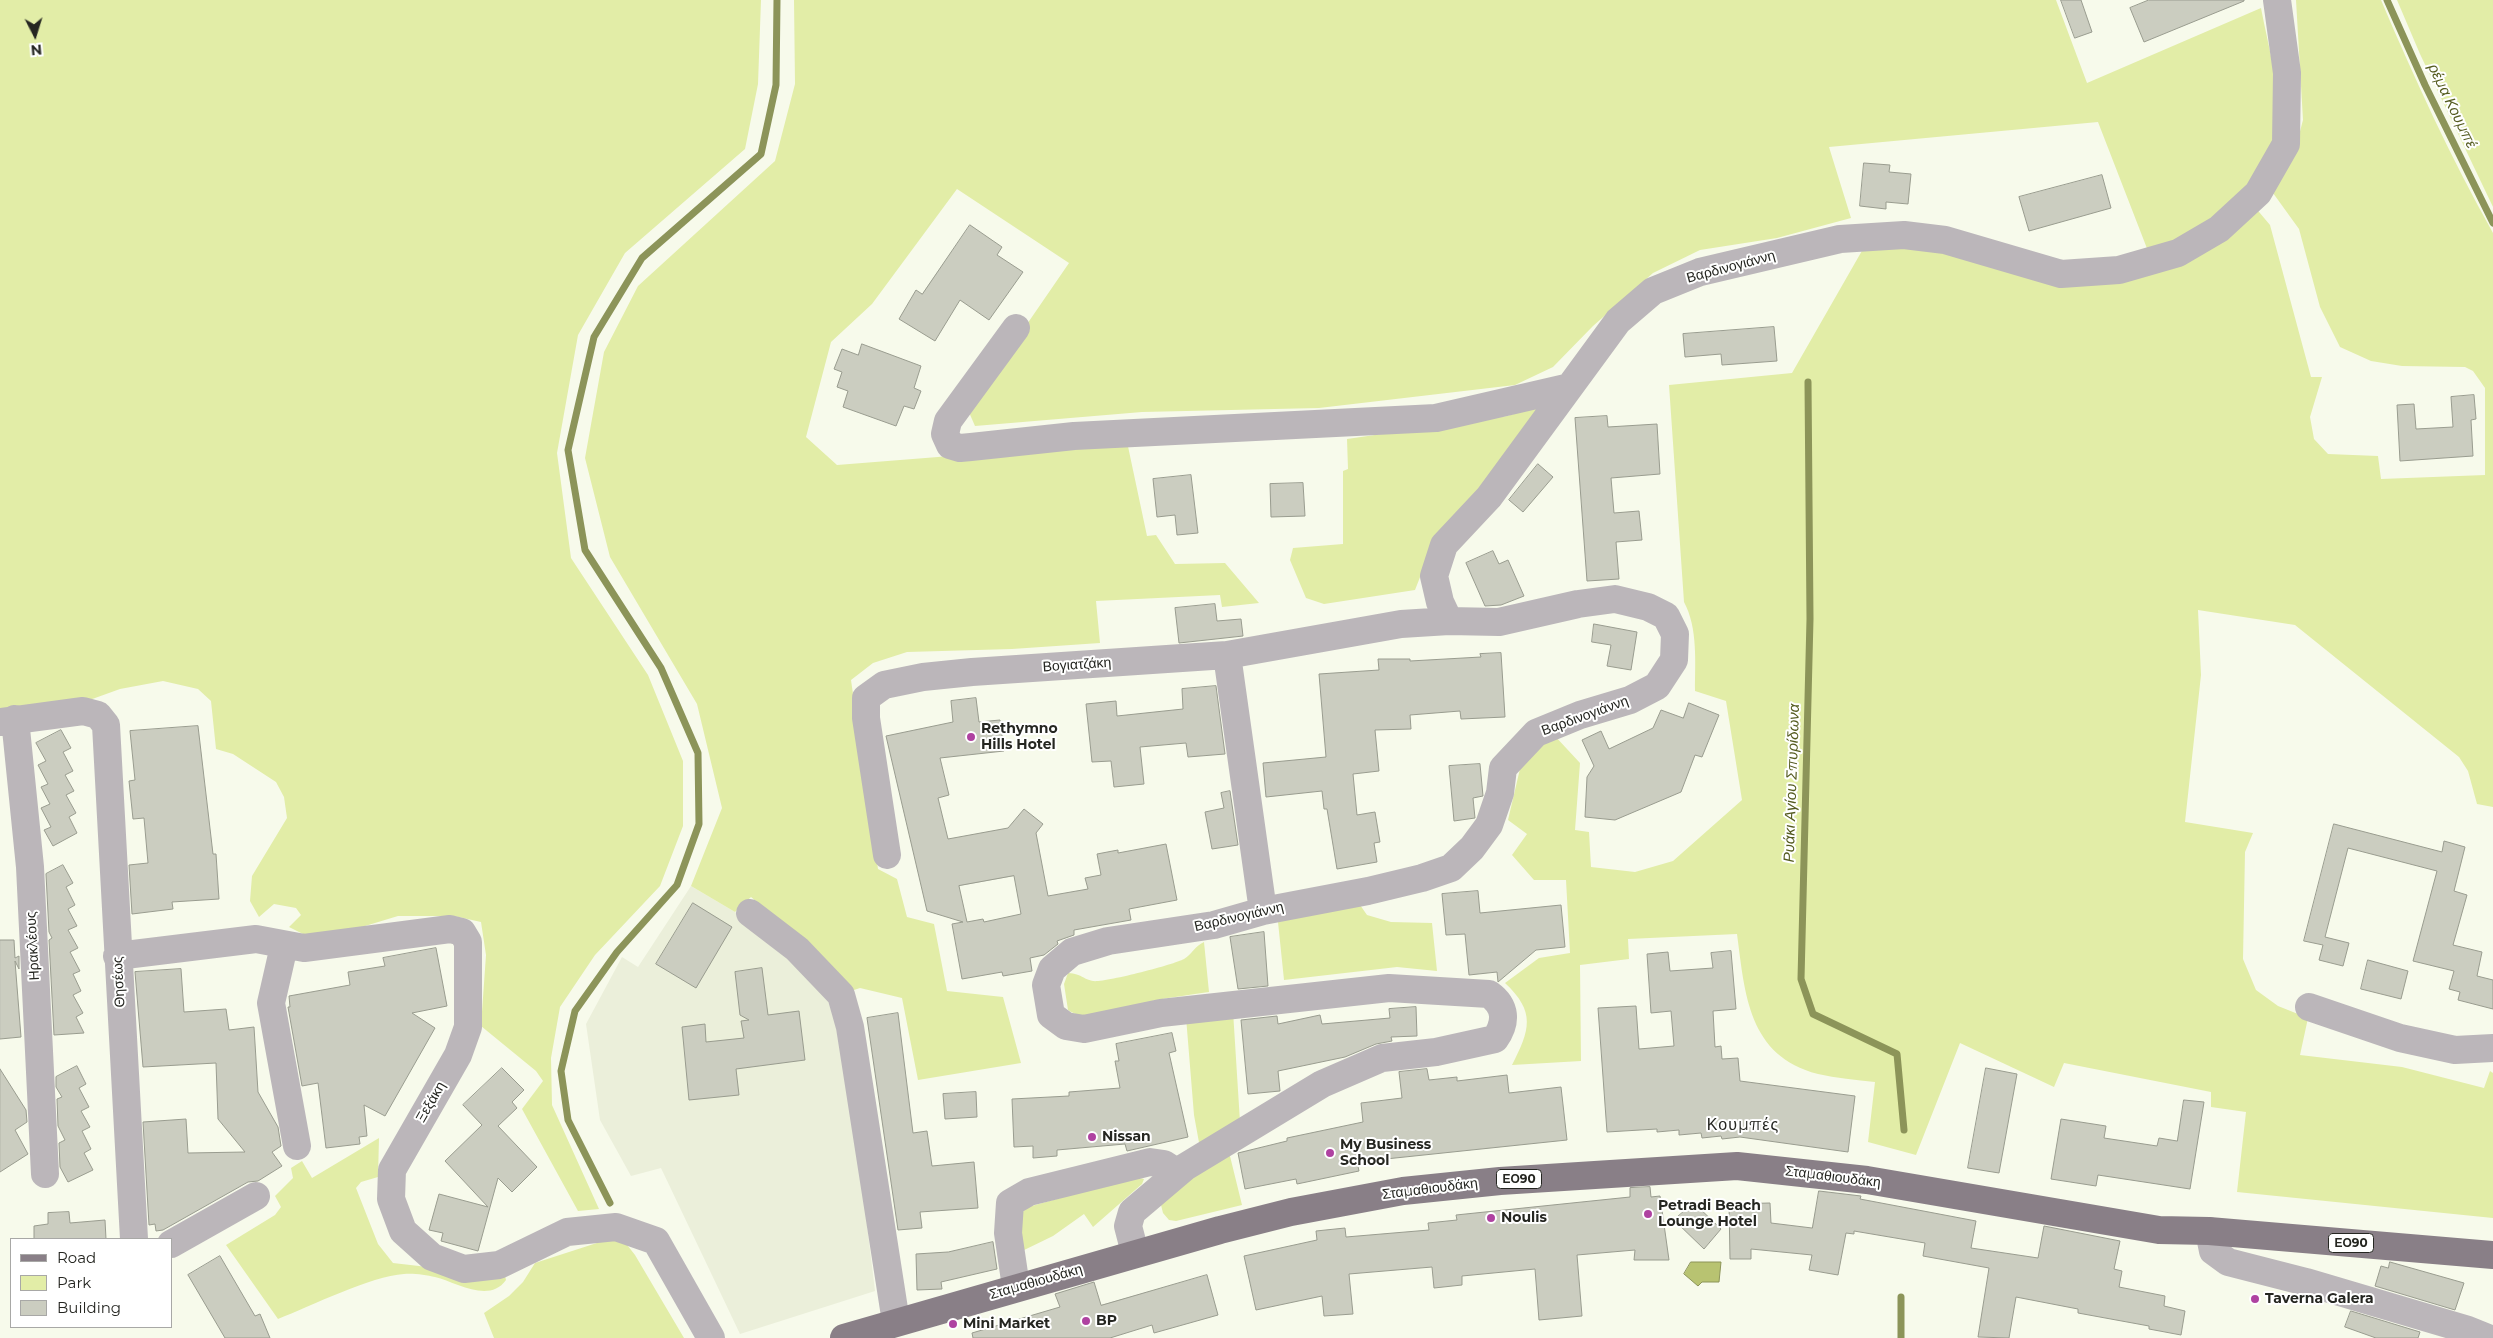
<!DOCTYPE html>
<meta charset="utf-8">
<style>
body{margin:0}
#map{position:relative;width:2493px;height:1338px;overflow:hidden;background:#f7faeb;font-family:Montserrat,sans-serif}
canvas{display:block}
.legend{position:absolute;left:10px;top:1238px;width:162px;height:90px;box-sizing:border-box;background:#fff;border:1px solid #a8a8a6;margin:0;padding:6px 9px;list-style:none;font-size:15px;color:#252621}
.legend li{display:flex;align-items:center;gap:10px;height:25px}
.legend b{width:25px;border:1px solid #a8a8a6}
.north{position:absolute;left:10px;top:10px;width:50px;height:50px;-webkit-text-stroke:4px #fff;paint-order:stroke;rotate:175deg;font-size:14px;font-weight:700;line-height:20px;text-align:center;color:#252621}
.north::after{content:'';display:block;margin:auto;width:18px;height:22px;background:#252621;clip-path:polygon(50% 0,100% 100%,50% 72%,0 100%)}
</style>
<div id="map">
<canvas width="2493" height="1338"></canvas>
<ul class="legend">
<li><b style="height:6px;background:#897f87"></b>Road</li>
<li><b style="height:14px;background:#e2eda7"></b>Park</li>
<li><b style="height:14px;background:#cbcdc0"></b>Building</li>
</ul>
<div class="north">N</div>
</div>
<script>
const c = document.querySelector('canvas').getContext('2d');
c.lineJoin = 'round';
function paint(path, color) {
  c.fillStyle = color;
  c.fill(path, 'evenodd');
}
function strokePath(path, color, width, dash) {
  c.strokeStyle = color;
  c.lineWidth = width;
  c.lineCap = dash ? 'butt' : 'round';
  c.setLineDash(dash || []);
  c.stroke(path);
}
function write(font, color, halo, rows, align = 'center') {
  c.font = font + ' Montserrat,sans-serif';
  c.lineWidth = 4;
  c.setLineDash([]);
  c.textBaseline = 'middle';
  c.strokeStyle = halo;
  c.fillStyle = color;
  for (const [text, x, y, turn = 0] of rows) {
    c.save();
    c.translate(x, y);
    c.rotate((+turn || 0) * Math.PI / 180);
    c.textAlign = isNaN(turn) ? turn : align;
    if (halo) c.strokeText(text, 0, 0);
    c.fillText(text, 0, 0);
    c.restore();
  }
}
const built = new Path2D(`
 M691,886L735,912L781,946L834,998L851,1092L875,1291L740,1334L661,1168L631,1176L600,1120L586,1024L622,957L638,967Z`);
const green = new Path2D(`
 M0,0H761L758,84L745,149L625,253L578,335L557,453L571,558L648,675L683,761V826L660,886L595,955L560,1007L551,1058L552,1105L599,1209L578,1211L522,1109L543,1081L536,1071L481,1026L486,955L481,922L454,916H398L342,933L311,938L289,927L301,915L296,908L274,904L259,917L250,901L252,876L287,818L284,797L276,782L233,754L216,749L211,701L198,689L163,681L120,689L84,702L0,713Z
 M794,0H2056L2087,83L2261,8C2268,45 2279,83 2278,121C2277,154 2237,206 2212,225C2199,235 2164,245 2148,251L2098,122L1829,147L1851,218L1777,238L1700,250L1653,273L1593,326L1553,367L1515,385L1319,408L1142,412L975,426L968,410L1069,263L957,189L872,304L831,342L806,437L837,465L938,457L1126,437L1147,536L1156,535L1175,564L1225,563L1259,603L1222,607L1220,595L1096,601L1100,643L1012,649L907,652L873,663L851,680L878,869L897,879L907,917L934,924L947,991L1003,997L1021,1063L918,1080L902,998L860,988L848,992L813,948L751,897L735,912L691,886L722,808L697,704L610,557L585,458L604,352L638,286L775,161L795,84Z
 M2296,0H2381C2415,80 2451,158 2493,233V807L2477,804L2468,771L2459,757L2295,625L2198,610L2201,675L2185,822L2253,833L2245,852L2243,959L2256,990L2278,1006L2308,1018L2300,1055L2402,1067L2484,1088L2490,1071L2493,1073V1218L2237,1192L2246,1112L2211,1107V1092L2064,1063L2054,1087L1960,1043L1916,1155L1868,1142L1875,1082C1856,1080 1836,1078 1818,1074C1748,1056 1745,994 1737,934L1628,939L1629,959L1580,965L1581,1061L1512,1065C1530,1030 1536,1012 1505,983L1539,958L1570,953L1566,880H1534L1512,855L1527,834L1508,820L1523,756L1554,735L1580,763L1575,830L1589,832L1591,867L1635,872L1673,861L1742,800L1726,701L1695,691C1695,662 1698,628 1684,602L1669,385L1792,373L1863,249L1902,246L2121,279L2254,206L2270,225L2311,377H2322L2310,417L2314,439L2328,454L2378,456L2381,479L2485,475V388L2473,371L2465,367L2402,366L2371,361L2340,347L2320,307L2299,229L2273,193L2294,154L2303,120Z
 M2397,0H2493V207L2420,54Z
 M1542,405L1510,452L1431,549L1415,590L1324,604L1306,598L1290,560L1293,548L1343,544V471L1348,469L1347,439L1507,416Z
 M1358,902L1367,915L1391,922L1432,923L1437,971L1397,967L1284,980L1278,922Z
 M1204,942L1209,992C1190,995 1171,997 1152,1001C1126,1007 1093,1027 1068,1010L1064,984L1068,973C1083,974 1082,979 1093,981C1103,983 1173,965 1184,959C1191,955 1195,946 1204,942Z
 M1233,1011L1240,1122L1200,1148L1194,1115L1186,1017Z
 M379,1138L378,1177L361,1182L356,1188L378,1244L393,1263L505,1276L506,1280C489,1304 456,1282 435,1277C426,1275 413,1273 404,1274C371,1276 311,1306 278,1319L226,1245L275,1215L281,1207L275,1196L293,1178L291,1168L302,1161L312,1178Z
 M1229,1152L1242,1205L1176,1221L1169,1220L1163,1213L1160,1201Z
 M1135,1177L1144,1179L1142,1184L1093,1227L1084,1214L1053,1236L1018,1253L1020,1214L1028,1207Z
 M603,1241H624L635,1255L684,1338H494L484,1313L509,1296L523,1282L535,1263Z`);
const water = new Path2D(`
 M1691,1262H1721L1719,1282H1702L1698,1286L1684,1274Z`);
const stream = new Path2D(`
 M2387,0L2425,85L2493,223
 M1808,382L1810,619L1801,979L1813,1014L1897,1054L1904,1130
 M610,1203L568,1120L561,1071L575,1011L617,952L677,885L699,824L698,753L661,668L585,550L568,450L594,337L642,258L761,154L776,85L777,0
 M1901,1297V1338`);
const building = new Path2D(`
 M2061,0H2081L2092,32L2075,38Z
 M2149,0H2244V1L2144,42L2130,8Z
 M1864,163L1890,165L1889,172L1911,174L1908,204L1886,202V209L1860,206Z
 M2102,175L2111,208L2029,231L2019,197Z
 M970,225L1002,247L997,255L1023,272L989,320L960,300L935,341L899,319L916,290L922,294Z
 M1774,327L1777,361L1722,365L1721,354L1685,357L1683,334Z
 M862,344L921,366L914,388L921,391L914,409L904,406L896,426L843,407L848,391L837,387L842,372L834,369L842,349L858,355Z
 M2474,395L2476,419L2471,420L2473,456L2400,461L2397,405L2414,404L2416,429L2453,427L2451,397Z
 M1607,416L1608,427L1657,424L1660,474L1611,478L1614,513L1639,511L1642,540L1616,542L1619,579L1587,581L1575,418Z
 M1538,464L1553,477L1523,512L1509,500Z
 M1191,475L1198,533L1177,535L1175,515L1157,517L1153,479Z
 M1303,483L1305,516L1271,517L1270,484Z
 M1493,551L1499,564L1508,560L1524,596L1501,605L1485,606L1466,563Z
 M1215,604L1217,621L1241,619L1243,636L1179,643L1175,608Z
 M1594,624L1637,632L1631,670L1607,666L1611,645L1592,642Z
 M1501,653L1505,717L1461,719L1460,711L1410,715L1411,729L1375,730L1379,771L1353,774L1357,815L1375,812L1380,842L1374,843L1377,862L1337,869L1327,809H1324L1322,791L1266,797L1263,763L1326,757L1319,674L1379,670L1378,659H1410V661L1481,657L1480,654Z
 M1216,686L1225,754L1188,757L1186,743L1140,747L1144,784L1114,787L1111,761L1092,762L1086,704L1116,701L1117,716L1183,709L1182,689Z
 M976,698L979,722L1000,720L1004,751L940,758L949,795L938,798L948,839L1008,828L1024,809L1043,824L1036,833L1048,896L1088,889L1085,878L1101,875L1097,854L1118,850V853L1166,844L1177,900L1129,909L1131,920L1074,930V935L1057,941L1058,944L1044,955L1030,958L1032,971L1003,976L1002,972L962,979L952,924L963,922L927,911L886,736L953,722L951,701ZM1014,876L1021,914L984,922L983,919L967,922L959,886Z
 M1689,703L1719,715L1702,757L1695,755L1681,792L1615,820L1585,817L1587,777L1594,766L1582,740L1601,731L1609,749L1653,728L1661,710L1683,718Z
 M198,726L213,854H216L219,899L172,902L173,909L132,914L129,865L148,863L144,818L133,819L129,781L135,780L130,731Z
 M61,730L71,748L63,752L73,771L65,775L74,791L66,795L76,813L69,817L77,833L53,846L44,830L51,827L41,808L50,804L41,787L48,784L38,765L46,761L36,743Z
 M1480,764L1483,796L1473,798L1475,818L1454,821L1449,766Z
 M1230,791L1238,845L1212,849L1205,812L1224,808L1221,793Z
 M2334,824L2442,852L2444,841L2465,847L2454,891L2467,895L2453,945L2482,952L2477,976L2493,980V1009L2458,1000L2460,992L2449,989L2454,971L2413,961L2437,871L2348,848L2325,937L2349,943L2343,966L2319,960L2323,945L2304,941Z
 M63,865L73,883L66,887L75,905L68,909L77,926L68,930L78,948L70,952L80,971L73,974L81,991L73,995L83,1013L76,1017L84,1033L54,1035L49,940L52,938L49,932L46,874Z
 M1478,891L1480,913L1561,905L1565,947L1536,950L1498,982L1497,972L1469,975L1465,934L1446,935L1442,894Z
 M693,903L732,927L696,988L656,964Z
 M1264,932L1268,986L1238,989L1230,937Z
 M0,940H14L15,958L19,956V969L15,961L21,1037L0,1039Z
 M436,948L447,1006L412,1013L435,1028L385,1116L364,1105L367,1136L359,1137L360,1144L326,1148L318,1083L302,1086L288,1007H290L289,996L350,985L348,972L385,966L383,958Z
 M1731,951L1736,1009L1713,1011L1715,1047L1721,1046L1722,1059L1738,1058L1740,1081L1855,1096L1848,1152L1740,1137L1722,1139L1721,1136L1702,1138L1701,1133L1679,1135V1130L1657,1132V1129L1607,1132L1598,1008L1636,1006L1639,1049L1674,1046L1671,1011L1651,1013L1647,954L1668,952L1670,971L1713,968L1711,953Z
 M2368,960L2408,971L2401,999L2361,989Z
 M762,968L768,1015L799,1011L805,1060L736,1069L739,1095L689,1100L682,1027L705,1024L706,1042L744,1038L741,1021L749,1020L740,1015L735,972Z
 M181,969L184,1012L226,1009L229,1030L254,1027L258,1092L278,1127L281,1146L272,1152L282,1166L258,1181L248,1182L163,1230L156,1231L155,1224L149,1225L143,1122L186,1119L188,1153L245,1152L218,1119L216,1063L143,1067L135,972Z
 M1416,1007L1417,1036L1391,1037L1392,1041L1376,1044L1345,1057L1278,1071L1280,1091L1248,1094L1241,1020L1277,1016L1278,1024L1320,1015L1322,1024L1390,1018L1389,1009Z
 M898,1013L913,1133L927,1131L932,1166L974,1162L978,1208L920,1212L922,1228L898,1230L867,1018Z
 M1172,1033L1176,1051L1169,1053L1188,1137L1127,1151L1125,1144L1057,1150V1156L1033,1158V1146L1014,1147L1012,1099L1069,1096V1092L1120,1088L1115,1061H1119L1116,1044Z
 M77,1066L86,1084L79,1088L89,1107L81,1111L90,1127L82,1131L91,1149L84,1153L93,1170L68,1182L60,1167L59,1143L65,1140L58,1126L57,1099L62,1097L56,1087V1077Z
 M502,1068L524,1090L512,1102L517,1108L498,1126L537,1167L512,1192L498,1178L478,1251L441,1241L443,1233L429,1230L439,1194L488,1207L445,1161L482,1125L463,1105Z
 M1986,1068L2017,1074L1999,1173L1968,1168Z
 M0,1069L26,1110L27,1122L15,1130L28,1154L0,1172Z
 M1427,1069L1429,1080L1457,1077V1081L1507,1075L1509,1093L1561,1087L1567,1140L1357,1162L1359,1171L1297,1184L1296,1179L1245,1189L1238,1153L1287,1141V1138L1363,1122L1361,1103L1402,1098L1399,1072Z
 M976,1092L977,1117L945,1119L943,1094Z
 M2184,1100L2204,1102L2190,1189L2098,1175L2096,1186L2051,1179L2061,1119L2106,1126L2104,1138L2157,1146L2159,1138L2177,1141Z
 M1650,1187L1651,1197L1660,1196L1669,1260H1634L1635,1250L1577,1255L1582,1316L1539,1320L1535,1269L1462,1276V1285L1434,1288L1432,1267L1349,1274L1353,1314L1324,1316L1322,1296L1256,1310L1244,1256L1317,1240L1316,1231L1345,1228L1346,1237L1429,1230L1428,1223L1457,1220L1456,1215L1630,1197V1188Z
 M1819,1191L1861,1196L1860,1199L1976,1221L1971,1248L2038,1258L2044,1226L2120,1241L2114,1269L2122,1271L2119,1287L2165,1296L2164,1306L2185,1311L2181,1335L2149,1329V1326L2078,1313V1309L2016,1297L2009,1338L1978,1337L1989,1268L1923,1256L1925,1243L1854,1231V1234L1846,1233L1838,1275L1809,1270L1812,1255L1751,1249V1259H1730L1729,1204L1770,1203L1771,1223L1812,1228Z
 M1694,1203L1721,1229L1704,1249L1674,1220Z
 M69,1212L70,1223L105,1220L106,1239H34V1226L48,1224V1213Z
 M993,1242L997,1269L941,1282L942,1289L917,1290L916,1254L948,1252Z
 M220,1256L255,1316L260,1314L270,1338H225L188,1275Z
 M2390,1262L2464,1283L2455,1310L2375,1286L2381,1266L2388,1268Z
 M1207,1275L1218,1315L1154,1333L1152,1325L1110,1338H973L972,1333L1060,1307L1055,1294L1094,1282L1101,1305Z
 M2351,1311L2420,1332L2418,1338H2376L2345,1327Z`);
const minor = new Path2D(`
 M1016,328L948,421L945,434L950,445L960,448L971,447L1074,436L1436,418L1566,388
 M1227,655L1263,911
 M15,719L30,867L45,1174
 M0,722L83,711L98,715L106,725L134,1239
 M887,855L866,718V698L884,685L923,677L972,672L1227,655L1401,624L1449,621
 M750,913L797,949L841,995L850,1027L896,1322
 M284,946L271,1003L297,1146
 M117,956L256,939L304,948L450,929L462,932L468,942V1027L458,1055L392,1170L391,1199L403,1231L432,1257L464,1269L499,1265L567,1232L616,1227L656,1241L711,1338
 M2309,1007L2400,1038L2455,1050L2493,1048
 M2209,1231L2213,1251L2228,1262L2306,1282L2468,1330L2488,1338
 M171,1244L256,1196
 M1135,1253L1128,1226L1132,1212L1185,1167L1322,1084L1382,1058L1436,1052L1495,1039C1507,1022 1506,1006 1489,994L1389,988L1161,1013L1084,1029L1066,1026L1051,1015L1046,985L1052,969L1072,952L1108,941L1214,925L1263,911L1368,891L1422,878L1451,868L1472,848L1489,825L1500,793L1503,768L1536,733L1580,715L1630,700L1657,686L1674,660L1675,634L1666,616L1648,607L1615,599L1578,604L1499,622L1449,621L1440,602L1434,576L1444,545L1489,497L1618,321L1653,291L1700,272L1840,239L1904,235L1945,240L2061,274L2119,270L2178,253L2219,229L2258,193L2286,144L2287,73L2277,0
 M1016,1287L1008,1233L1010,1203L1029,1192L1150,1162L1164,1164L1178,1173`);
const major = new Path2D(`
 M844,1338L1220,1230L1291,1212L1403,1191L1500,1181L1737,1166L1867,1180L2159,1230L2209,1231L2493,1255`);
const markers = [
 [971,737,5,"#af42a1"],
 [1092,1137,5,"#af42a1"],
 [1330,1153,5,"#af42a1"],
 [1648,1214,5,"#af42a1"],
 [1491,1218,5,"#af42a1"],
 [2255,1299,5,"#af42a1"],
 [1086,1321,5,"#af42a1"],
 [953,1324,5,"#af42a1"]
];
const shields = [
 [1519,1179,45],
 [2351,1243,45]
];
const shieldNames = [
 ["ΕΟ90",1519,1179],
 ["ΕΟ90",2351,1243]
];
const streetNames = [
 ["Βαρδινογιάννη",1731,267,-15],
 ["Βογιατζάκη",1077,665,-4],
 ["Βαρδινογιάννη",1585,716,-20],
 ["Βαρδινογιάννη",1239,917,-13],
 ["Ηρακλέους",33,946,-93],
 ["Θησέως",119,982,-93],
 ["Ξεξάκη",431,1102,-60],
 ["Σταμαθιουδάκη",1833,1177,7],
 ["Σταμαθιουδάκη",1430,1189,-7],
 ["Σταμαθιουδάκη",1036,1282,-16]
];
const poiNames = [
 ["Rethymno",981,729],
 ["Hills Hotel",981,745],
 ["Nissan",1102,1137],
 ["My Business",1340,1145],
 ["School",1340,1161],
 ["Petradi Beach",1658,1206],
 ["Lounge Hotel",1658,1222],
 ["Noulis",1501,1218],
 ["Taverna Galera",2265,1299],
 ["BP",1096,1321],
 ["Mini Market",963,1324]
];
const waterNames = [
 ["ρέμα Κουμπέ",2452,106,64],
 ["Ρυάκι Αγίου Σπυρίδωνα",1792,783,-88]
];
const quarterNames = [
 ["Κουμπές",1743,1125]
];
paint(built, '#ebefda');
paint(green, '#e2eda7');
paint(water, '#b8c371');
strokePath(water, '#8c9459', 1);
strokePath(stream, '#8c9459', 7);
paint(building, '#cbcdc0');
strokePath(building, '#999c8f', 1);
strokePath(minor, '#bbb6ba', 28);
strokePath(major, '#897f87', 28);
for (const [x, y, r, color] of markers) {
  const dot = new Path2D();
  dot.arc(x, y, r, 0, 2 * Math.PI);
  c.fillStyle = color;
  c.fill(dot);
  strokePath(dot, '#fff', 2);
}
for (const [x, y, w] of shields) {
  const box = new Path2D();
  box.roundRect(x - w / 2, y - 9.5, w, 19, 4);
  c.fillStyle = '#fff';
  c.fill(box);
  strokePath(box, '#252621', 1);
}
write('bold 12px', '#252621', null, shieldNames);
write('14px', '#252621', '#fff', streetNames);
write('bold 14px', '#252621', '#fff', poiNames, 'left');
write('italic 15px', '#545b1f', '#fff', waterNames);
c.letterSpacing = '1px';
write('16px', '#252621', '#fff', quarterNames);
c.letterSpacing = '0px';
</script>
